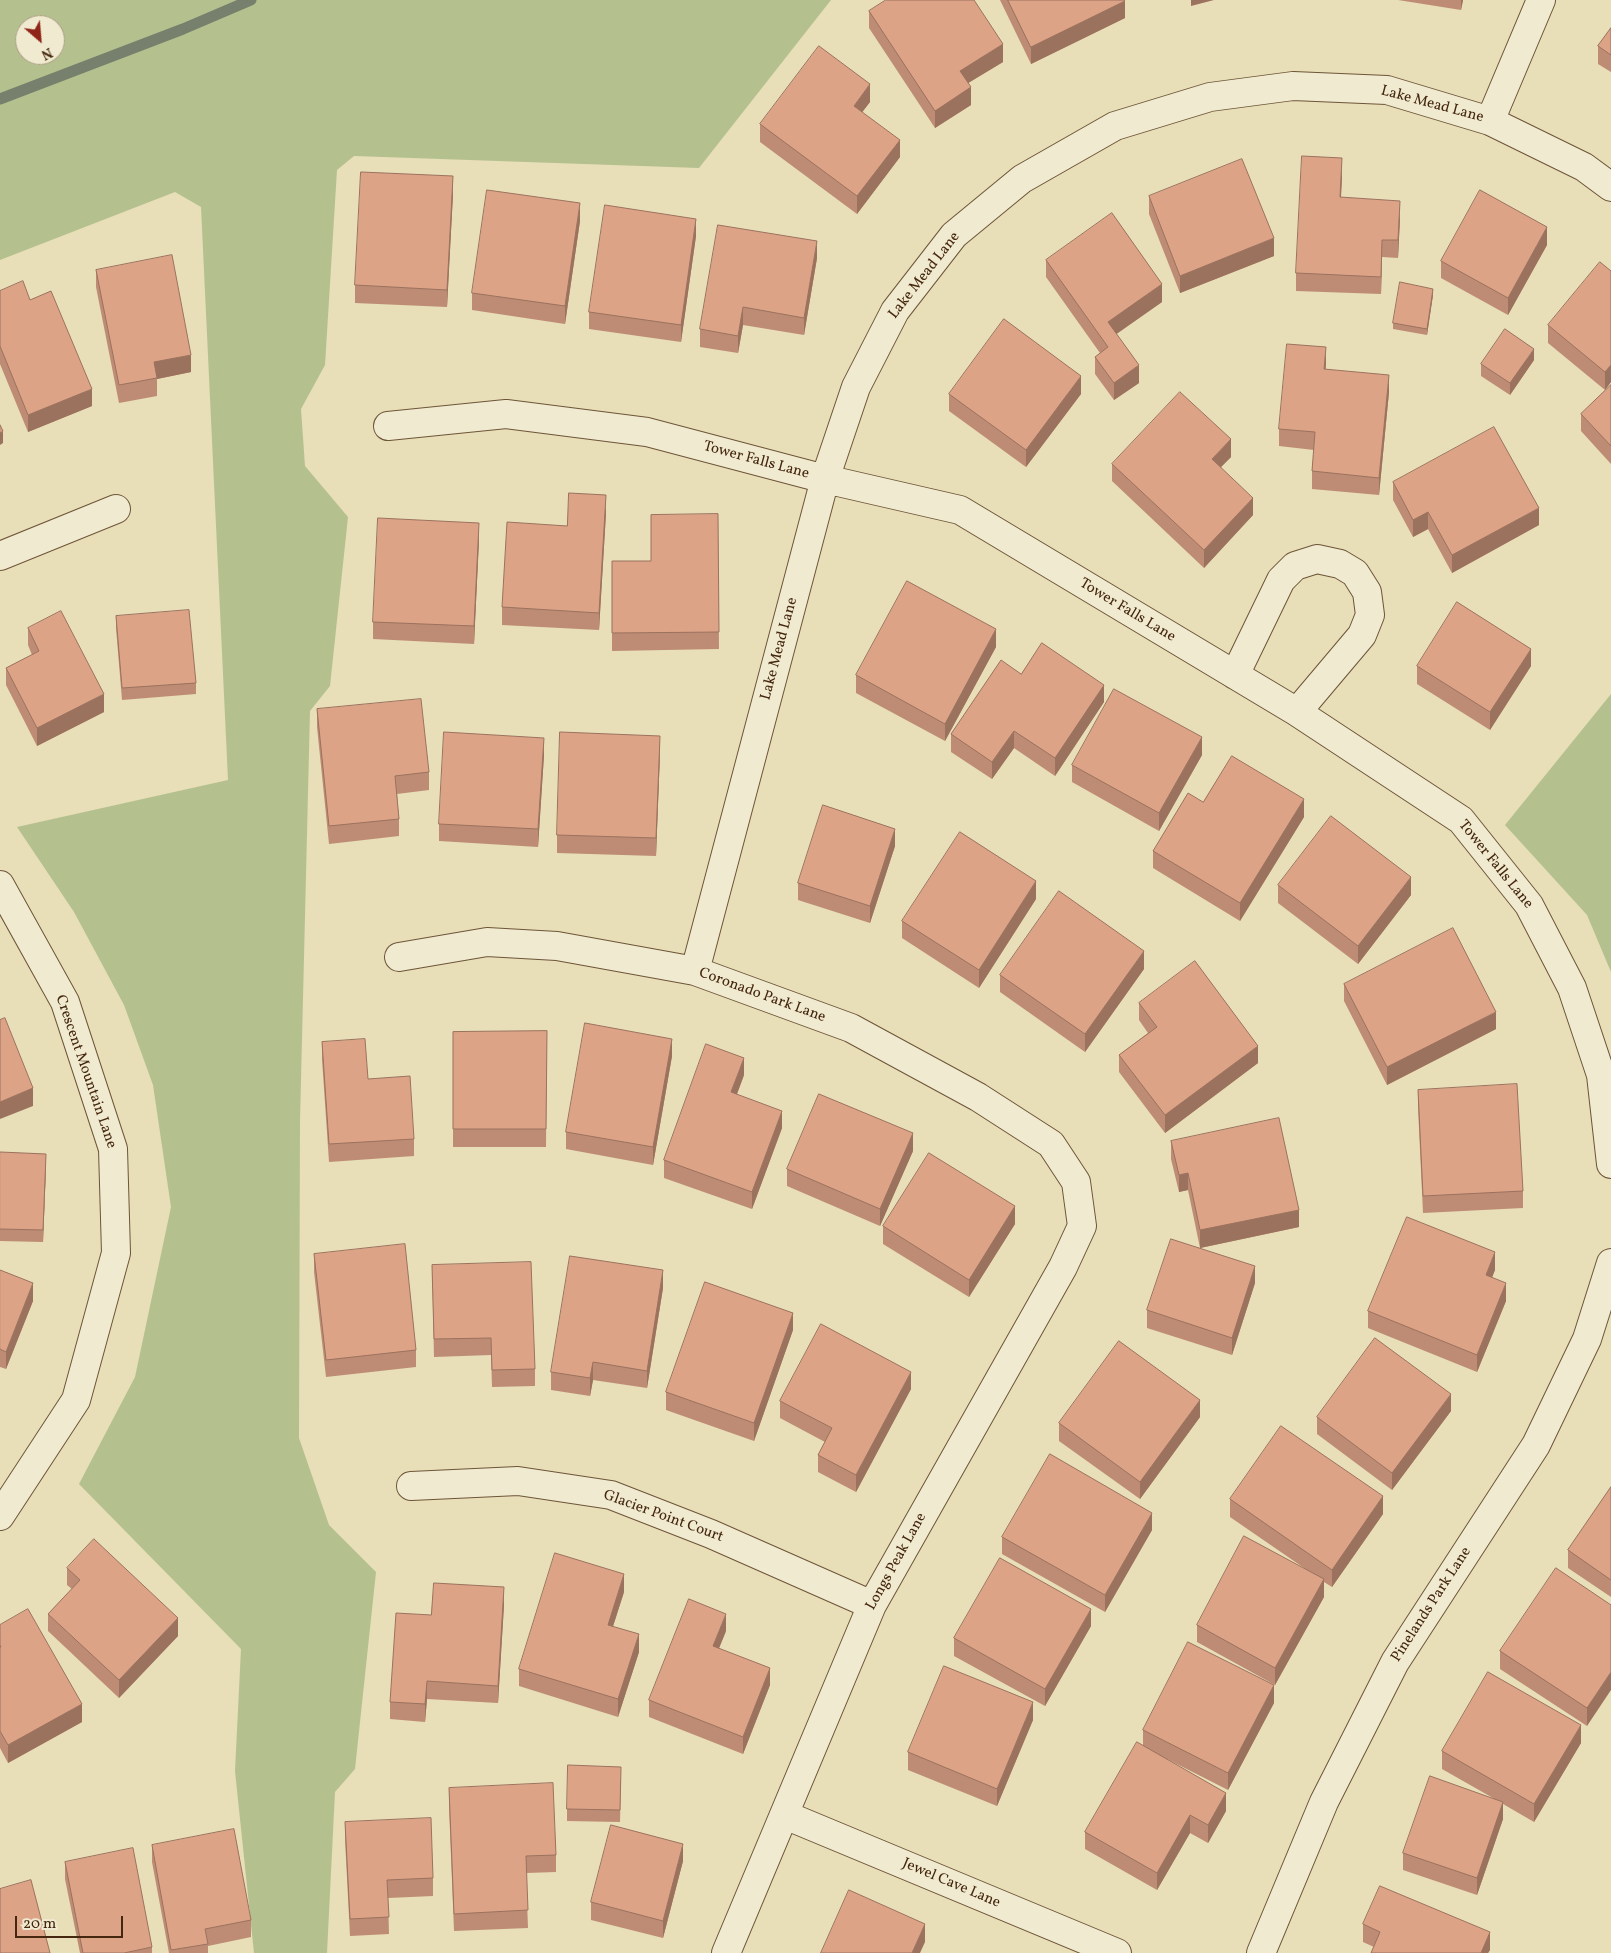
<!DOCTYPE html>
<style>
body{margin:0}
#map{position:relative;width:1611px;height:1953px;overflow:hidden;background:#e8deb7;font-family:Vollkorn,serif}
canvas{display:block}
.north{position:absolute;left:15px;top:15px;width:50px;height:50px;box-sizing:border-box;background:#f0ead0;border:1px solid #ab9c82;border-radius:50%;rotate:153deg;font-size:14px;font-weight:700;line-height:20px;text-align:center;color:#44270e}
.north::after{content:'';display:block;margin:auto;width:18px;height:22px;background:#8f2418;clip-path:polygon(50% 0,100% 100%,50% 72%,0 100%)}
.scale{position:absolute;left:15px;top:1916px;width:108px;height:22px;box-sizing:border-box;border:2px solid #44270e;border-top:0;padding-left:6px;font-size:15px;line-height:18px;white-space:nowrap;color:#44270e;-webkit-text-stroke:4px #f0ead0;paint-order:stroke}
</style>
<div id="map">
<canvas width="1611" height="1953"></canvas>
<div class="north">N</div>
<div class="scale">20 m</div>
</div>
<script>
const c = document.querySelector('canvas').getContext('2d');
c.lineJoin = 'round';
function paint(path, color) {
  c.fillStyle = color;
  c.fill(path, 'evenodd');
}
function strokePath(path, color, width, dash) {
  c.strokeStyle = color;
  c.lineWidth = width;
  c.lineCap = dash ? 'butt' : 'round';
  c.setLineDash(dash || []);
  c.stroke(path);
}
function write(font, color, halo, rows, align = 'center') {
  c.font = font + ' Vollkorn,serif';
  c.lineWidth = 4;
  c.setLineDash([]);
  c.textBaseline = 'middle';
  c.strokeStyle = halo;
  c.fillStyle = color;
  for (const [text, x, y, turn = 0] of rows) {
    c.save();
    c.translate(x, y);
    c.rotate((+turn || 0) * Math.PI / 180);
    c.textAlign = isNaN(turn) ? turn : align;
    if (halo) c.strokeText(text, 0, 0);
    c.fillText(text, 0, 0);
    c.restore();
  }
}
const green = new Path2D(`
 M0,0H831L699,168L354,156L337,170L325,365L301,409L305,466L348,517L330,686L310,711L300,1121L299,1438L329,1525L376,1572L355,1769L335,1792L327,1953H254L235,1771L241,1649L79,1484L135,1377L171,1207L153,1085L124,1005L74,912L17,827L228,780L201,207L175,192L0,260ZM25,25H55V55H25Z
 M1611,694V972L1587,915L1505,825Z`);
const stream = new Path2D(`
 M0,99L183,29L251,0`);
const street = new Path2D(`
 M1490,121L1541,0
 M388,426L506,414L647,432L825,479L960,510L1297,712L1461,820L1529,905L1572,988L1601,1075L1611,1164
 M0,556L116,509
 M1235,675L1281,580L1295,566L1317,559L1340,564L1355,573L1367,592L1370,615L1362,635L1297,712
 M0,885L65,1002L113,1149L116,1253L76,1400L0,1516
 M399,957L487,942L557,946L695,971L851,1028L978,1097L1051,1144L1076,1182L1082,1226L1063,1267L872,1605L726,1953
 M695,971L825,479L856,387L895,311L954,235L1022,179L1115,126L1210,97L1293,86L1387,90L1490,121L1584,167L1611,187
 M411,1486L518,1481L611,1495L711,1534L872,1605
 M785,1815L1117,1953
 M1261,1953L1324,1802L1395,1662L1536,1445L1587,1339L1611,1263`);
const wall = new Path2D(`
 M1000,0H1124L1125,18L1031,64Z
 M1398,0H1463L1461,10Z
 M869,11L1003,62L968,83L971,105L935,128L869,28Z
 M1611,28V72L1598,64V46Z
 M870,102L862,112L900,157L857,214L760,142V124Z
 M1342,176L1341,197L1400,218L1398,258L1382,257L1381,294L1296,291V273Z
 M453,194L447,307L355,303V285Z
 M1149,196L1274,256L1180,293L1149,214Z
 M580,221L565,324L472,310V293Z
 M696,236L681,342L589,329V312Z
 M1547,245L1508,315L1441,278V261Z
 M817,258L804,335L743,325L738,353L700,347V329Z
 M1046,260L1162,302L1116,334L1139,383L1114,400L1095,374V357L1100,353L1046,277Z
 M96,270L191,372L157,379V396L119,403L96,287Z
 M1611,271V382L1605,390L1548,343V325Z
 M0,291L30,300L92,406L28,432L0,364Z
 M1433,295L1427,335L1393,329V323Z
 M1534,360L1510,395L1481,376V364Z
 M1326,365L1325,369L1389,392L1379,495L1312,489V471L1314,450L1279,446V429Z
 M1611,385V464L1581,431V414Z
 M949,394H1081L1026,467L949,411Z
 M1231,457L1221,467L1253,515L1204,568L1112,481V464Z
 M1393,482L1539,525L1452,573L1428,529L1413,537L1393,500Z
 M606,513L599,630L502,625V607L567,526Z
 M718,514L719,649L612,651V561H651Z
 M479,540L474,644L373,639V622Z
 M116,616L196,683V694L122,700L116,628Z
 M28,628L104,712L37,746L6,685V668L32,655L28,645Z
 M996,647L945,741L856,693V675Z
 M1417,666H1531L1490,730L1417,684Z
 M1021,674L1104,702L1055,776L1014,748L992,779L951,752V734Z
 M317,709L429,772V790L397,794L399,819V836L329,844L317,727Z
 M660,753L656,856L557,853V835Z
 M544,755L538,847L439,841V824Z
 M1202,755L1159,831L1072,782V765Z
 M1203,802L1304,817L1240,921L1153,868V851Z
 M895,846L870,923L798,900V883Z
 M1278,885L1411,895L1358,964L1278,903Z
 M1036,899L979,988L902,938V921Z
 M1144,969L1085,1052L1000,992V975Z
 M1344,984L1496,1029L1387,1085L1344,1001Z
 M1139,1003L1258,1063L1165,1133L1119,1072V1055L1148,1033L1139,1020Z
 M547,1031L546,1147H453V1032Z
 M322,1042L368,1079L414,1139V1156L329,1162L322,1059Z
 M672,1056L653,1165L566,1149V1132Z
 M744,1075L737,1094L782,1128L752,1209L664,1178V1160Z
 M1418,1090L1523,1191V1208L1423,1213L1418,1107Z
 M1171,1141L1299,1227L1200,1248L1188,1190L1179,1192L1171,1159Z
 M913,1151L880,1226L787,1186V1169Z
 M0,1152L46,1166L43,1242L0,1241Z
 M1015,1224L969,1297L883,1244V1226Z
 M314,1254L416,1350V1367L326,1377L314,1272Z
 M432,1265L535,1369V1386L492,1387L491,1355L434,1357Z
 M0,1270L33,1301L6,1369L0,1367Z
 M1495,1270L1492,1277L1506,1301L1477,1372L1368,1328V1311Z
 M1255,1283L1232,1355L1147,1328V1310Z
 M663,1288L647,1388L593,1380L590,1396L551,1390V1372Z
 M793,1330L754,1441L666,1410V1392Z
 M911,1389L856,1492L818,1472V1455L825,1442L780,1418V1401Z
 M1451,1411L1392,1490L1317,1434V1417Z
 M1200,1417L1140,1499L1059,1441V1423Z
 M1611,1487V1597L1568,1568V1550Z
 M1230,1499L1383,1514L1332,1587L1324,1582V1597L1275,1685L1197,1642V1625L1307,1570L1230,1517Z
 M1152,1530L1105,1612L1002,1554V1537Z
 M67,1568L178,1636L119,1698L48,1631V1614L72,1589L67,1585Z
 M624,1592L613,1626L639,1652L618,1717L519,1686V1669Z
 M504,1605L498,1703L427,1699L425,1722L390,1719V1702L431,1615Z
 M1611,1605L1587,1726L1500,1669V1651Z
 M0,1625L82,1722L8,1763L0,1748Z
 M1091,1626L1045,1706L954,1656V1638Z
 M726,1631L719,1648L770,1685L743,1754L649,1717V1700Z
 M1274,1703L1228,1790L1165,1758L1226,1811L1208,1843L1190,1833L1157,1890L1085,1849V1832L1143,1746V1730Z
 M1033,1720L997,1806L908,1770V1752Z
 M1581,1743L1534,1822L1503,1804V1819L1477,1895L1403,1870V1853L1493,1798L1442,1769V1751Z
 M621,1779L620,1822L567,1821V1809Z
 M449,1788L556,1855V1872L526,1873L528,1928L454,1931L449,1806Z
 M345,1822L433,1878V1896L388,1898L389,1934L350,1936L345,1839Z
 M152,1845L251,1920V1937L208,1946V1953H169L152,1862Z
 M683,1861L663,1938L591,1920V1902Z
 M65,1862L152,1947V1953H80L65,1879Z
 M1363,1924L1490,1950L1488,1953H1371L1374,1947L1363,1942Z`);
const shadedWall = new Path2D(`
 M1191,0H1214L1191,6Z
 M1461,0H1463L1461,10Z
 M1125,1V18L1031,64V47Z
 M1003,44V62L960,88V71Z
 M870,84V102L854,123V106Z
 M971,87V105L935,128V111Z
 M900,140V157L857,214V196Z
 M1342,158V176L1340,215V197Z
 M453,176V194L447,307V290Z
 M1400,201V218L1398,258V240Z
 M580,203V221L565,324V306Z
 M696,219V236L681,342V325Z
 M1547,227V245L1508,315V298Z
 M1274,238V256L1180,293V276Z
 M1382,240V257L1381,294V277Z
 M817,241V258L804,335V318Z
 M1162,284V302L1108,340V322Z
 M1433,289V295L1427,335V329Z
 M743,307V325L738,353V336Z
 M1326,347V365L1324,386V369Z
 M1534,349V360L1510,395V383Z
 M191,355V372L157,379L154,362Z
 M1139,365V383L1114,400V383Z
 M1611,365V382L1605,390V372Z
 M1389,375V392L1379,495V478Z
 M1081,376V394L1026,467V450Z
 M92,389V406L28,432V415Z
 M3,431V443L0,445V433Z
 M1231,439V457L1212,476V459Z
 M606,495V513L599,630V613Z
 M1253,498V515L1204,568V550Z
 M1539,508V525L1452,573V555Z
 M1428,512V529L1413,537V520Z
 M479,523V540L474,644V626Z
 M996,629V647L945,741V724Z
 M1531,649V666L1490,730V712Z
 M1104,685V702L1055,776V758Z
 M104,694V712L37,746V728Z
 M1014,731V748L992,779V762Z
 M660,736V753L656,856V838Z
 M1202,737V755L1159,831V813Z
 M544,738V755L538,847V829Z
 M1304,799V817L1240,921V903Z
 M895,829V846L870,923V906Z
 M1411,877V895L1358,964V946Z
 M1036,881V899L979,988V970Z
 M1144,951V969L1085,1052V1034Z
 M1496,1012V1029L1387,1085V1067Z
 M672,1039V1056L653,1165V1147Z
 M1258,1046V1063L1165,1133V1115Z
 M744,1058V1075L731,1110V1092Z
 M33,1088V1106L0,1119V1102Z
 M782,1111V1128L752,1209V1192Z
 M913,1133V1151L880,1226V1209Z
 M46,1154V1166L43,1242V1230Z
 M1188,1173V1190L1179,1192V1175Z
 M1015,1206V1224L969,1297V1280Z
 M1299,1210V1227L1200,1248V1230Z
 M1495,1252V1270L1486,1293V1275Z
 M1255,1266V1283L1232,1355V1338Z
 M663,1270V1288L647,1388V1371Z
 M33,1283V1301L6,1369V1352Z
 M1506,1283V1301L1477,1372V1355Z
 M793,1313V1330L754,1441V1423Z
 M593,1362V1380L590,1396V1378Z
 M911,1372V1389L856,1492V1475Z
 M1451,1394V1411L1392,1490V1473Z
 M1200,1400V1417L1140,1499V1482Z
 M1383,1496V1514L1332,1587V1570Z
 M1152,1513V1530L1105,1612V1595Z
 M624,1574V1592L608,1642V1625Z
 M1324,1579V1597L1275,1685V1668Z
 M504,1587V1605L498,1703V1686Z
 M1091,1609V1626L1045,1706V1689Z
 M726,1614V1631L713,1663V1646Z
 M178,1618V1636L119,1698V1680Z
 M639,1634V1652L618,1717V1699Z
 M770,1668V1685L743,1754V1737Z
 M1611,1672V1690L1587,1726V1708Z
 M427,1681V1699L425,1722V1704Z
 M1274,1685V1703L1228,1790V1773Z
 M1033,1702V1720L997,1806V1789Z
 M82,1704V1722L8,1763V1745Z
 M1581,1725V1743L1534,1822V1804Z
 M1226,1793V1811L1208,1843V1825Z
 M1503,1802V1819L1477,1895V1878Z
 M1190,1815V1833L1157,1890V1873Z
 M683,1844V1861L663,1938V1921Z
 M925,1924V1942L920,1953H912Z
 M1490,1932V1950L1488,1953H1481Z`);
const building = new Path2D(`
 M886,0H974L1003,44L960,71L971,87L935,111L869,11Z
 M1008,0H1124L1125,1L1031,47Z
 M1611,28V55L1598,46Z
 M819,46L870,84L854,106L900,140L857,196L760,124Z
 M1302,156L1342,158L1340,197L1400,201L1398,240H1382L1381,277L1296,273Z
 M1242,159L1274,238L1180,276L1149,196Z
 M361,172L453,176L447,290L355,285Z
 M487,190L580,203L565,306L472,293Z
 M1480,190L1547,227L1508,298L1441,261Z
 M605,205L696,219L681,325L589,312Z
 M1112,213L1162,284L1108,322L1139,365L1114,383L1095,357L1108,347L1046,260Z
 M718,225L817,241L804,318L743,307L738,336L700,329Z
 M172,255L191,355L154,362L157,378L119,385L96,270Z
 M1600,262L1611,271V365L1605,372L1548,325Z
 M23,281L30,300L51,291L92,389L28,415L0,346V291Z
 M1400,282L1433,289L1427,329L1393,323Z
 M1004,319L1081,376L1026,450L949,394Z
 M1505,329L1534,349L1510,383L1481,364Z
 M1287,344L1326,347L1324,369L1389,375L1379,478L1312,471L1315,432L1279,429Z
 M1611,385V446L1581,414Z
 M1180,392L1231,439L1212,459L1253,498L1204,550L1112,464Z
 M0,425L3,431L0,433Z
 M1494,427L1539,508L1452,555L1428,512L1413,520L1393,482Z
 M569,493L606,495L599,613L502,607L507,522L567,526Z
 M718,514L719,632L612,633V561H651V515Z
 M378,518L479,523L474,626L373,622Z
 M907,581L996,629L945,724L856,675Z
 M1457,602L1531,649L1490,712L1417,666Z
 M189,610L196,683L122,688L116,616Z
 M61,611L104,694L37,728L6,668L39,651L28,628Z
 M1042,643L1104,685L1055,758L1014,731L992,762L951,734L1001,660L1021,674Z
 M1114,689L1202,737L1159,813L1072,765Z
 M421,699L429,772L395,776L399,819L329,826L317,709Z
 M444,732L544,738L538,829L439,824Z
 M560,732L660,736L656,838L557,835Z
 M1232,756L1304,799L1240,903L1153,851L1188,793L1203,802Z
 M823,805L895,829L870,906L798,883Z
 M1331,816L1411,877L1358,946L1278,885Z
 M960,832L1036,881L979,970L902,921Z
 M1059,891L1144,951L1085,1034L1000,975Z
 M1453,928L1496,1012L1387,1067L1344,984Z
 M1195,961L1258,1046L1165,1115L1119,1055L1157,1027L1139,1003Z
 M5,1018L33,1088L0,1102V1020Z
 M585,1023L672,1039L653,1147L566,1132Z
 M547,1031L546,1129H453V1032Z
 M365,1039L368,1079L410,1076L414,1139L329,1144L322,1042Z
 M706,1044L744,1058L731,1092L782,1111L752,1192L664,1160Z
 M1517,1084L1523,1191L1423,1196L1418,1090Z
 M819,1094L913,1133L880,1209L787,1169Z
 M1279,1118L1299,1210L1200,1230L1188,1173L1179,1175L1171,1141Z
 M0,1152L46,1154L43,1230L0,1229Z
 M929,1153L1015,1206L969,1280L883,1226Z
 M1407,1217L1495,1252L1486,1275L1506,1283L1477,1355L1368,1311Z
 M1171,1239L1255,1266L1232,1338L1147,1310Z
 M405,1244L416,1350L326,1360L314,1254Z
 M570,1256L663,1270L647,1371L593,1362L590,1378L551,1372Z
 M531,1262L535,1369L492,1370L491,1338L434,1339L432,1265Z
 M0,1270L33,1283L6,1352L0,1349Z
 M705,1282L793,1313L754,1423L666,1392Z
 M821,1324L911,1372L856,1475L818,1455L832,1428L780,1401Z
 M1375,1338L1451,1394L1392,1473L1317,1417Z
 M1119,1341L1200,1400L1140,1482L1059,1423Z
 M1281,1426L1383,1496L1332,1570L1230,1499Z
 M1050,1454L1152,1513L1105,1595L1002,1537Z
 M1611,1487V1580L1568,1550Z
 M1244,1536L1324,1579L1275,1668L1197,1625Z
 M94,1539L178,1618L119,1680L48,1614L80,1580L67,1568Z
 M555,1553L624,1574L608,1625L639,1634L618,1699L519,1669Z
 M1000,1558L1091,1609L1045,1689L954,1638Z
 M1556,1568L1611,1605V1672L1587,1708L1500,1651Z
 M434,1583L504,1587L498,1686L427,1681L425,1704L390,1702L396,1613L431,1615Z
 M689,1599L726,1614L713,1646L770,1668L743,1737L649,1700Z
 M28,1609L82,1704L8,1745L0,1731V1647H1L0,1645V1625Z
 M1188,1642L1274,1685L1228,1773L1143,1730Z
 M944,1666L1033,1702L997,1789L908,1752Z
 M1488,1672L1581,1725L1534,1804L1442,1751Z
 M1137,1742L1226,1793L1208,1825L1190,1815L1157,1873L1085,1832Z
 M568,1765L621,1767L620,1810L567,1809Z
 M1430,1776L1503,1802L1477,1878L1403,1853Z
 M553,1783L556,1855L526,1856L528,1910L454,1914L449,1788Z
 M431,1818L433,1878L387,1880L389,1917L350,1919L345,1822Z
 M611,1825L683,1844L663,1921L591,1902Z
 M234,1829L251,1920L205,1929L208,1944L171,1950L152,1845Z
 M133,1848L152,1947L124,1953H83L65,1862Z
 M31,1880L50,1953H0V1889Z
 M1380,1886L1490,1932L1481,1953H1371L1380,1932L1363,1924Z
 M849,1890L925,1924L912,1953H821Z`);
const streetNames = [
 ["Lake Mead Lane",1432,105,15],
 ["Lake Mead Lane",925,276,-52],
 ["Tower Falls Lane",756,461,15],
 ["Tower Falls Lane",1127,611,31],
 ["Lake Mead Lane",780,649,-75],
 ["Tower Falls Lane",1495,865,51],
 ["Coronado Park Lane",762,996,20],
 ["Crescent Mountain Lane",85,1072,71],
 ["Glacier Point Court",663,1517,20],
 ["Longs Peak Lane",897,1562,-61],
 ["Pinelands Park Lane",1432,1605,-57],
 ["Jewel Cave Lane",951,1884,23]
];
paint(green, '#b4c18f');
strokePath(stream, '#76806d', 11);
strokePath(street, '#6d5538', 30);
strokePath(street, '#f0ead0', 28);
paint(wall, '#be8c74');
paint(shadedWall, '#9b725e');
paint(building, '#dda387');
strokePath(building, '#9b725e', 1);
write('15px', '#44270e', '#f0ead0', streetNames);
</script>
